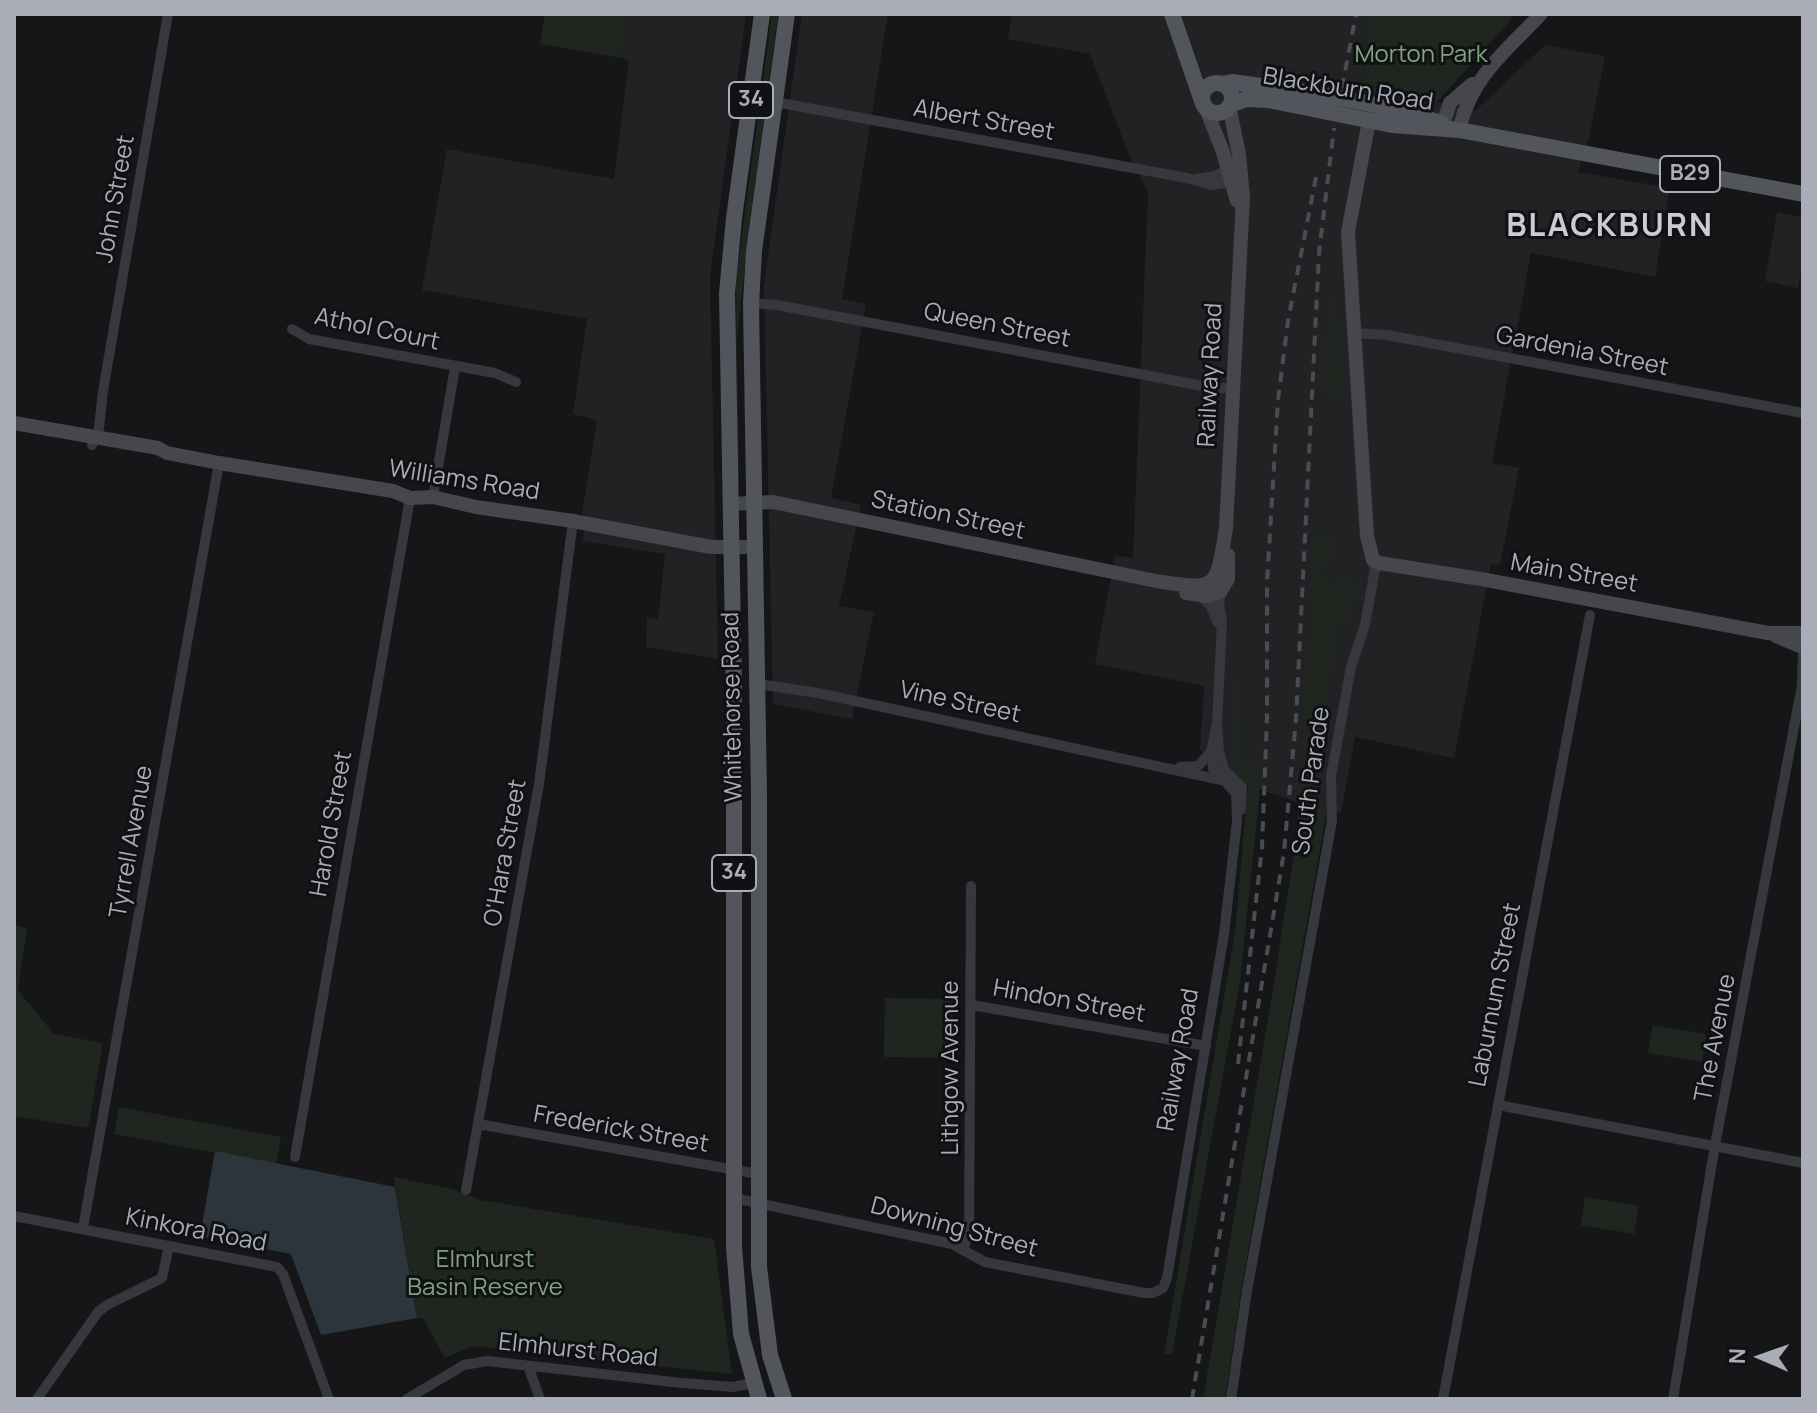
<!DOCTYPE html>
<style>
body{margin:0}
#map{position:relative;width:1817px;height:1413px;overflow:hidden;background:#161618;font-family:Manrope,sans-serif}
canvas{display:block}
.frame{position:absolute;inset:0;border:16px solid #a8adb8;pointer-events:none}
.north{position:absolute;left:1721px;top:1317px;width:80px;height:80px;-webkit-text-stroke:6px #111113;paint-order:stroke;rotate:272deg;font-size:22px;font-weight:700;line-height:32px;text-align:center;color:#a8adb8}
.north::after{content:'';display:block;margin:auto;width:28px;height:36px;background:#a8adb8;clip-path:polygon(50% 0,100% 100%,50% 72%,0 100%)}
</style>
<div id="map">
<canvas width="1817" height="1413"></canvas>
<div class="frame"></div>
<div class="north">N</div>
</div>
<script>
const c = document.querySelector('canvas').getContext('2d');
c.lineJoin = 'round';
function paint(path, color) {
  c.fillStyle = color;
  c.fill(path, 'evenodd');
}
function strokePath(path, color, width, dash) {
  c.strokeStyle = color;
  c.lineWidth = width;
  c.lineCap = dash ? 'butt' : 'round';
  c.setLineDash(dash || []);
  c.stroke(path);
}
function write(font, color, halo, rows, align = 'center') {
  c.font = font + ' Manrope,sans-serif';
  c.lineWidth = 6;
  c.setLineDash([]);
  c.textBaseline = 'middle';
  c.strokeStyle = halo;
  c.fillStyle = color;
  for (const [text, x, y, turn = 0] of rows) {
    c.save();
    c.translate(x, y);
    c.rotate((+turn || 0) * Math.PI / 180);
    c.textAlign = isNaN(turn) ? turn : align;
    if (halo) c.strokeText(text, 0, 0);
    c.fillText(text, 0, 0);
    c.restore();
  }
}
const built = new Path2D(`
 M629,14H746L710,276L718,659L646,647L647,618L658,619L665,554L583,541L586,515L582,514L597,420L573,414L587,319L422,290L447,149L614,179L629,60L621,58Z
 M802,14H888L842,299L866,304L831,498L861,505L839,606L874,612L852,719L773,704L764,284Z
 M1012,14H1370L1360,63L1364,68L1361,84L1475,111L1545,45L1605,56L1589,138L1578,172L1670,188L1655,277L1531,253L1492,463L1519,468L1500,565L1491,564L1454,758L1355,737L1341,813L1310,807L1248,785L1228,765L1200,750L1204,686L1095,664L1115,555L1133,558L1148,193L1128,152L1090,54L1008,39Z
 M1777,212L1803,217V259L1798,288L1765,281Z`);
const green = new Path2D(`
 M545,14H629L621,58L540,44Z
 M772,14H778L749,228L737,340L739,483L737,484L736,279Z
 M1370,14H1516L1437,102L1361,84L1364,69L1360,63Z
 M1334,247L1339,318C1346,329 1343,375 1344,392L1333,403L1331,392Z
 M1325,263L1324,418L1328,424L1322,432V444V399L1318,380Z
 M1325,532L1334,536L1333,566L1320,565L1319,575L1332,580L1331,599L1339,592L1336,581L1344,574H1348L1358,583L1351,621L1344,620L1340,623L1307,805L1327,810L1241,1291L1225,1399H1203L1272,995L1296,840L1316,533Z
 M1240,609L1242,757L1257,766L1260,717V789L1240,982L1172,1355L1164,1354L1235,932L1248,785L1233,770Z
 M14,925L27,928L18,990L54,1034L103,1043L88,1128L14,1116Z
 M885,998L953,999L952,1058L884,1057Z
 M1653,1025L1706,1034L1702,1062L1648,1053Z
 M119,1107L281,1137L276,1164L114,1134Z
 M394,1177L452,1189L481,1200L714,1239L732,1374L472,1346L445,1358L423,1318H417Z
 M1585,1197L1639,1206L1634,1234L1581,1225Z`);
const water = new Path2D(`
 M215,1151L395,1187L417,1318L321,1335L291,1254L200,1236Z`);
const street = new Path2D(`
 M775,102L1187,178L1212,185L1233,182
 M1196,179L1214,176L1229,170
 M751,303L777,305L1208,387L1235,389
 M292,329L309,339L495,373L516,382
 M1354,333L1387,335L1803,413
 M92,445L98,436L103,391L168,14
 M433,497L455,367
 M1223,589L1219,602L1222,622L1217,724L1219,751L1224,769L1242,787L1241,810
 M1200,596L1210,605L1218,623
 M758,684L818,693L1221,780
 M1180,767L1198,766L1210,753
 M972,1005L1206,1046
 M1498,1105L1803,1163
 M478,1124L758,1174
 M295,1157L410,498
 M466,1190L539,784L573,521
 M734,1198L952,1244L985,1262L1144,1293H1153L1163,1288L1167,1278L1224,934L1237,821L1236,793L1213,769L1211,751L1217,724
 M14,1216L277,1267L283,1274L329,1399
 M83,1228L219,463
 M963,1249L969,1235L971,886
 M528,1366L540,1399
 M37,1399L98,1312L107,1305L162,1278L169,1246
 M407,1399L464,1365L487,1361L682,1383L733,1387L753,1383
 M1231,1399L1247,1291L1332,821L1331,776L1351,667L1365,625L1375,569L1373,560
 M1443,1399L1590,615
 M1673,1399L1715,1145L1802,685L1803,649`);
const secondary = new Path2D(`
 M1204,104L1223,152L1237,201
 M1369,121L1348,232L1367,536L1373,560L1379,563L1481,579L1768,633H1802
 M1443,124L1450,103L1472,84
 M1459,130C1471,77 1505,52 1541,14
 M14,423L158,448L167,453L219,463L393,491L410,498L433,497L476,507L573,521L711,547H755
 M730,504L773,502L1156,581C1219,591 1216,589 1226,528L1243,198L1239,154L1229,106
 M1186,593L1208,596L1220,592L1228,579V555
 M1776,636L1802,647`);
const primary = new Path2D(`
 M1172,14L1202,101
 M1202 98a15 15 0 1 1 30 0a15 15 0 1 1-30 0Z
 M1223,84L1232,82C1302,92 1374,100 1441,123
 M1230,105L1246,99L1268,100L1392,125L1459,130L1803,194
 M759,1399L741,1334L734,1247V693L727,293L734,218L762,14
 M784,1399L770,1355L759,1267V796L751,303L754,251L787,14`);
const rail = new Path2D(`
 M1342,88L1356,14
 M1238,1064L1262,847L1267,718V583L1278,400L1288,321L1316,177
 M1192,1399L1284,852L1296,719L1319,253L1334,128`);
const shields = [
 [751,100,44],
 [1690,174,60],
 [734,873,44]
];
const shieldNames = [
 ["34",751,100],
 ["B29",1690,174],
 ["34",734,873]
];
const parkNames = [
 ["Morton Park",1421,55],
 ["Elmhurst",485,1260],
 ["Basin Reserve",485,1288]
];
const streetNames = [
 ["Blackburn Road",1348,90,9],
 ["Albert Street",984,121,10],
 ["John Street",116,199,-80],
 ["Queen Street",997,326,11],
 ["Athol Court",377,330,12],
 ["Gardenia Street",1582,352,11],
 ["Railway Road",1211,375,-87],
 ["Williams Road",464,481,9],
 ["Station Street",948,516,12],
 ["Main Street",1574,574,10],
 ["Vine Street",960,703,12],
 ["Whitehorse Road",733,707,-91],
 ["South Parade",1312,781,-82],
 ["Harold Street",332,824,-80],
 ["Tyrrell Avenue",132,842,-80],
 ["O'Hara Street",506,853,-80],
 ["Laburnum Street",1496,995,-79],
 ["Hindon Street",1069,1002,10],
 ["The Avenue",1716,1038,-79],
 ["Railway Road",1179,1060,-80],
 ["Lithgow Avenue",951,1068,-90],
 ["Frederick Street",621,1130,10],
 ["Downing Street",954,1228,15],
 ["Kinkora Road",196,1231,11],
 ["Elmhurst Road",578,1351,6]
];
const districtNames = [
 ["BLACKBURN",1610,227]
];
paint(built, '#222225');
paint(green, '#1e261f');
paint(water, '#2c353c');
strokePath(street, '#37383d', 10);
strokePath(secondary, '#45474d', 14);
strokePath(primary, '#53555c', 16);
strokePath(rail, '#4a4c52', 4, [10, 8]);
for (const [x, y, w] of shields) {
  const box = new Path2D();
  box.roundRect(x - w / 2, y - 18, w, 36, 6);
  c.fillStyle = '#111113';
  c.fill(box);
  strokePath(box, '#a8adb8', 2);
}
write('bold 22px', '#a8adb8', null, shieldNames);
write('24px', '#7fa381', '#111113', parkNames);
write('24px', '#a8adb8', '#111113', streetNames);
c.letterSpacing = '2px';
write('bold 32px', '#c9ccd4', '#111113', districtNames);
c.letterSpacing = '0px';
</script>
